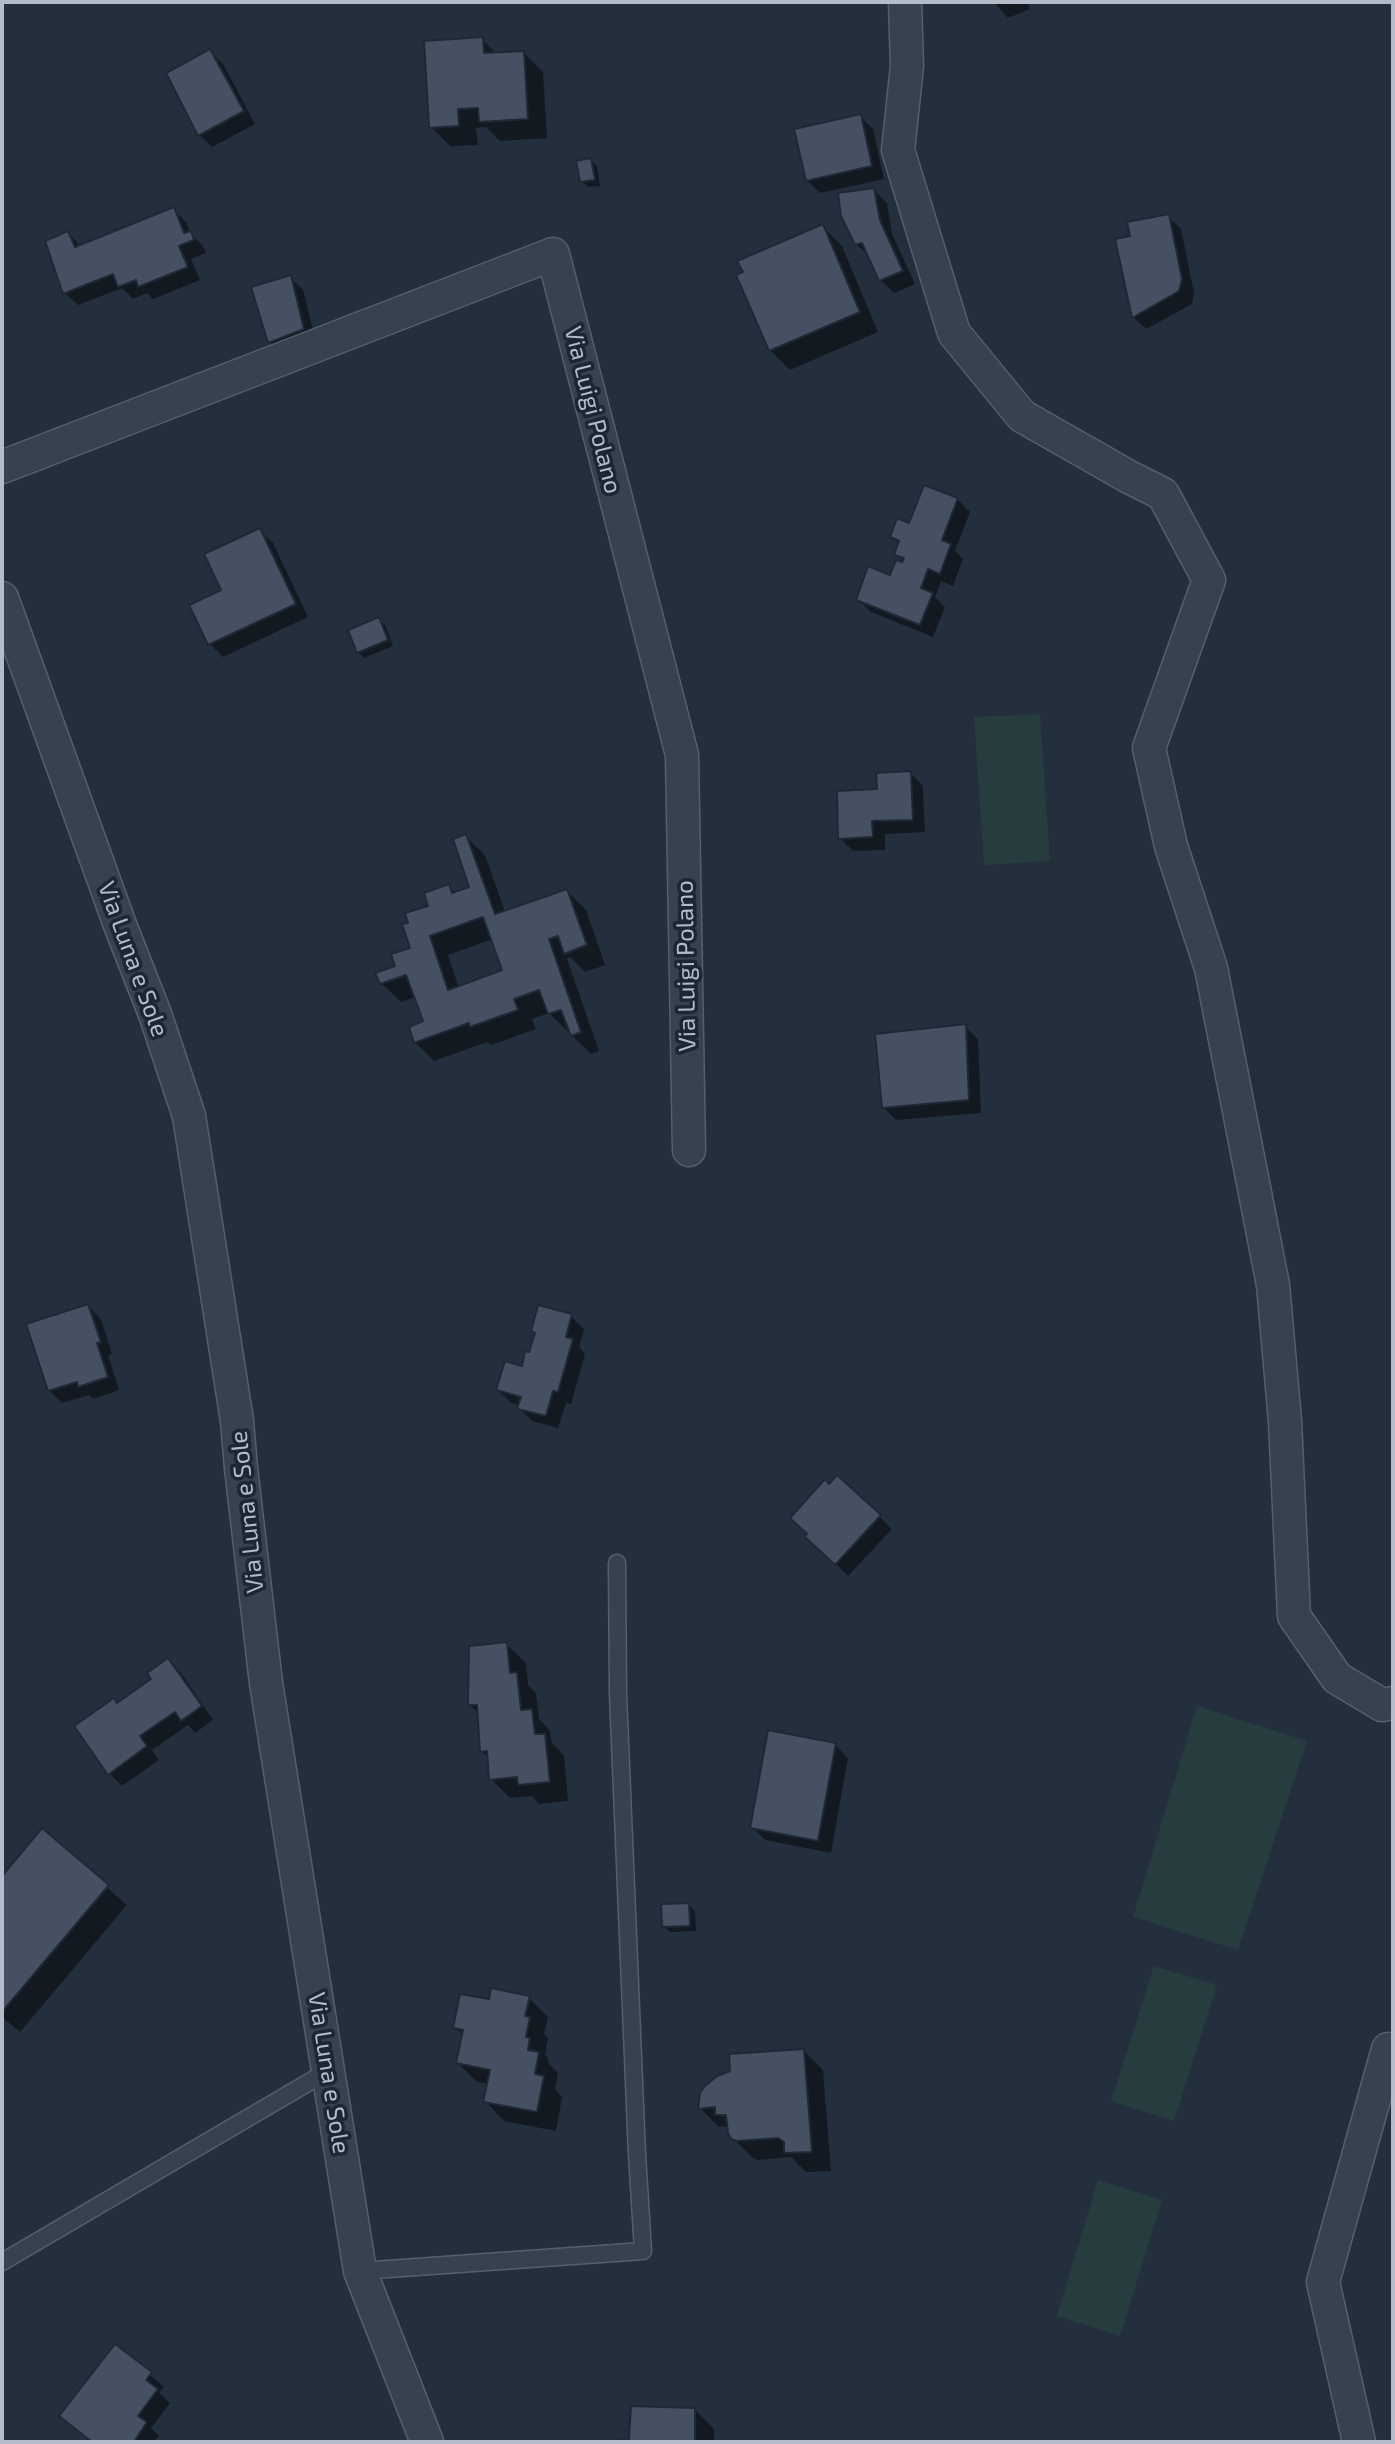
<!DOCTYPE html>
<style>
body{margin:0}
#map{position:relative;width:1395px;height:2444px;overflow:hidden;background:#242f3e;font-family:"Exo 2",sans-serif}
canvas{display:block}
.frame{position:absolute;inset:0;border:4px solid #b4bcc9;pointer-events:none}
</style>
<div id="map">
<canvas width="1395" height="2444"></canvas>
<div class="frame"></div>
</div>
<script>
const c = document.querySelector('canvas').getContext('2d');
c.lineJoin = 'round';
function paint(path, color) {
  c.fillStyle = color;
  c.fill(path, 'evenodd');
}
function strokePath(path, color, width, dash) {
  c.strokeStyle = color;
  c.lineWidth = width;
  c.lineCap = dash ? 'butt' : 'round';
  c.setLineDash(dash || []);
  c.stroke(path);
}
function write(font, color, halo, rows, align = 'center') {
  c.font = font + ' "Exo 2",sans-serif';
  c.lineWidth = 7;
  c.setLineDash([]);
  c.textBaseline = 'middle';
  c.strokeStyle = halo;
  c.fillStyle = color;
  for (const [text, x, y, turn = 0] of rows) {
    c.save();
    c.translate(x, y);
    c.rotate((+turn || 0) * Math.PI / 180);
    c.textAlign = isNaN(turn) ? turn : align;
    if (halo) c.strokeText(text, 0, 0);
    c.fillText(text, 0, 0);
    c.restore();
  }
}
const green = new Path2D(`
 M1040,714L1050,861L984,865L974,717Z
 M1197,1706L1307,1741L1238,1950L1133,1917Z
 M1154,1966L1217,1985L1174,2121L1111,2101Z
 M1098,2180L1162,2200L1120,2336L1057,2316Z`);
const shadow = new Path2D(`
 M994,2H1027L1030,9L1008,18Z
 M482,39L497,54L524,53L543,72L547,138L500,141L486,127L476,128L478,145L450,146L431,127Z
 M210,51L223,64L255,124L212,147L200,135Z
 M860,116L873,129L884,179L820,193L807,180Z
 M591,160L597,166L600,186L588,187L582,181Z
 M874,190L887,203L892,234L915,284L894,293L881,280L870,257L856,244Z
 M173,209L186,222L191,234L203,246L206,253L191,259L200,280L153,299L147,293L133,299L122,288L78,305L65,293L68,233L81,246Z
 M1168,216L1181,229L1194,293L1192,304L1146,329L1133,317L1132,237Z
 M822,226L842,246L878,332L790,370L770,350Z
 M290,277L303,290L316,342L283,355L270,342L254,288Z
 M957,499L970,512L955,551L963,559L953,586L941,581L935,597L945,607L933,637L871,612L858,599L909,567L896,554L900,544L892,536Z
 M260,530L273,543L308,617L223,657L210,644L223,590Z
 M379,619L385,625L393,646L364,658L358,652Z
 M910,773L923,786L925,832L885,834V850L853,851L840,838L879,791Z
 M465,836L485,855L505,912L567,891L586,910L605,965L585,972L570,957L567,959L599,1051L591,1054L549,1013L532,1019L536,1029L491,1045L487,1042L434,1061L415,1042L425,1023L416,997L401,1002L381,983L412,949L410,924L430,907L448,886L456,894L472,888ZM493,939L505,971L459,988L448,955Z
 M965,1026L978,1039L981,1113L896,1120L883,1107Z
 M88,1306L101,1319L112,1354L108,1355L119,1390L93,1399L89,1395L62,1403L49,1390Z
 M571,1316L584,1329L579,1347L585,1354L571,1404L566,1403L558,1428L532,1421L519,1408L520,1405L511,1403L498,1390L523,1368L536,1334L533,1331Z
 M879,1516L892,1529L848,1576L820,1549L809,1534Z
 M506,1644L526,1663L528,1685L536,1693L539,1719L550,1731L552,1743L564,1755L568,1801L539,1804L532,1796L510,1798L491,1779L489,1759L482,1751L479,1714L470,1705Z
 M168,1661L181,1673L213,1720L195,1733L188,1725L152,1750L159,1760L122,1786L109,1773L118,1705L154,1680Z
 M835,1745L848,1758L831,1853L765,1840L752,1827Z
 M43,1831L127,1905L20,2032L2,2017V1879Z
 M689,1905L695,1911L696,1931L670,1932L664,1926Z
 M529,1998L548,2017L544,2034L548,2038L545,2055L548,2058V2063L558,2073L555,2089L562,2097L556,2131L504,2121L485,2101L489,2084L477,2082L458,2063L463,2035L455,2027L491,2001Z
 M804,2051L823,2070L831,2171L806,2172L791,2157L758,2160L753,2158L733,2138L729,2126L719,2127L700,2108L732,2072Z
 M116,2346L164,2387L159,2392L170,2403L151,2428L159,2436L154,2442H91L61,2416Z
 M695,2410L714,2429V2442H620V2440L631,2441Z`);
const building = new Path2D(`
 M483,37L484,53L524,51L528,119L479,122L478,108L458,109L459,126L429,128L424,41Z
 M210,49L244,111L198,136L166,73Z
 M861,114L872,166L806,181L794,129Z
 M591,158L595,180L580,182L576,161Z
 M874,188L880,220L903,271L879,281L862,243L855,245L841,216L838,193Z
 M174,207L184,233L191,231L194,240L179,246L188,267L138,287L136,280L118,287L113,274L63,294L45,241L68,231L75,247Z
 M1169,214L1182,279L1179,291L1132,318L1115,239L1130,236L1127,222Z
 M823,224L860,312L769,351L736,275L743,272L737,261Z
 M291,275L304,329L268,343L251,287Z
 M924,485L958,498L942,540L951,544L940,574L928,569L921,588L933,593L920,625L856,600L868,566L890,575L896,560L902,562L904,558L894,555L899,541L890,537L897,518L909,523Z
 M260,528L296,604L208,645L189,605L221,590L204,554Z
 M379,617L388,640L357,653L348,630Z
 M911,771L913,820L872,821L873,837L838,839L837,791L877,789L876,773Z
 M466,834L495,914L567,889L587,945L564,954L558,936L549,939L581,1032L571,1036L561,1010L548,1014L539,990L514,999L518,1010L470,1027L469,1023L414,1043L409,1027L423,1021L406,975L380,984L375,973L395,966L391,954L410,948L402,924L408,923L405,913L428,906L424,893L449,884L452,893L469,887L453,839ZM483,917L502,970L448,990L430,936Z
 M966,1024L969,1100L882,1108L875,1034Z
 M88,1304L101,1342L97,1343L108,1377L78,1387L77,1382L48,1391L26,1324Z
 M538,1305L572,1314L566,1337L573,1339L558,1392L553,1391L546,1416L517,1409L521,1397L496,1390L505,1361L522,1366L525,1351L529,1352L535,1333L531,1331Z
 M837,1475L881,1515L835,1565L804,1536L807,1534L790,1518L825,1479L829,1484Z
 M507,1642L510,1673L517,1672L521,1710L532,1709L535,1734H545L550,1782L518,1785L517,1777L489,1780L487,1751L480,1752L477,1705H468L469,1646Z
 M168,1658L202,1706L181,1721L175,1712L140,1736L147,1746L108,1775L74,1726L114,1698L117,1703L151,1679L147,1673Z
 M768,1730L836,1743L818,1841L750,1828Z
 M42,1828L109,1885L2,2012V1876Z
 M689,1903L690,1926L662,1927L661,1904Z
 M491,1988L530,1996L525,2016L530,2017L526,2037L530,2038L528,2050L539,2052L535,2074L544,2076L537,2112L483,2102L490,2070L456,2063L463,2030L453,2028L460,1994L489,1999Z
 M804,2049L812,2152L784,2153V2142L778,2138L737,2141L731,2139L728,2133L726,2115H715V2107L698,2109L700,2093L704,2087L717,2076L730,2071L729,2054Z
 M115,2344L152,2372L146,2380L158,2389L138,2416L147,2422L134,2442H92L59,2416Z
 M631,2406L695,2408V2442H618V2439H629Z`);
const lane = new Path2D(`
 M2,2262L328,2071
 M360,2271L643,2251L637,2154L618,1694L617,1563`);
const street = new Path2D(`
 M905,2L907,66L898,150L954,333L1022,416L1129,477L1163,494L1209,580L1149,748L1171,846L1211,968L1273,1285L1285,1421L1294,1616L1337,1678L1382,1705L1393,1703
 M2,467L553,254L682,755L689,1150
 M2,598L120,925L155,1014L189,1116L237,1421L241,1468L266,1683L360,2271L427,2442
 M1359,2442L1323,2282L1388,2049`);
const streetNames = [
 ["Via Luigi Polano",593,410,76],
 ["Via Luna e Sole",133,959,70],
 ["Via Luigi Polano",686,966,-91],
 ["Via Luna e Sole",247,1512,-96],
 ["Via Luna e Sole",329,2073,81]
];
paint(green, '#263c3f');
paint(shadow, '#0007');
paint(building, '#455162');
strokePath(building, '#1f2835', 2);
strokePath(lane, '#565f6c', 19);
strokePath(street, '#565f6c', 35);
strokePath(lane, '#38414e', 16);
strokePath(street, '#38414e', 32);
write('24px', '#b4bcc9', '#1d2633', streetNames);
</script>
